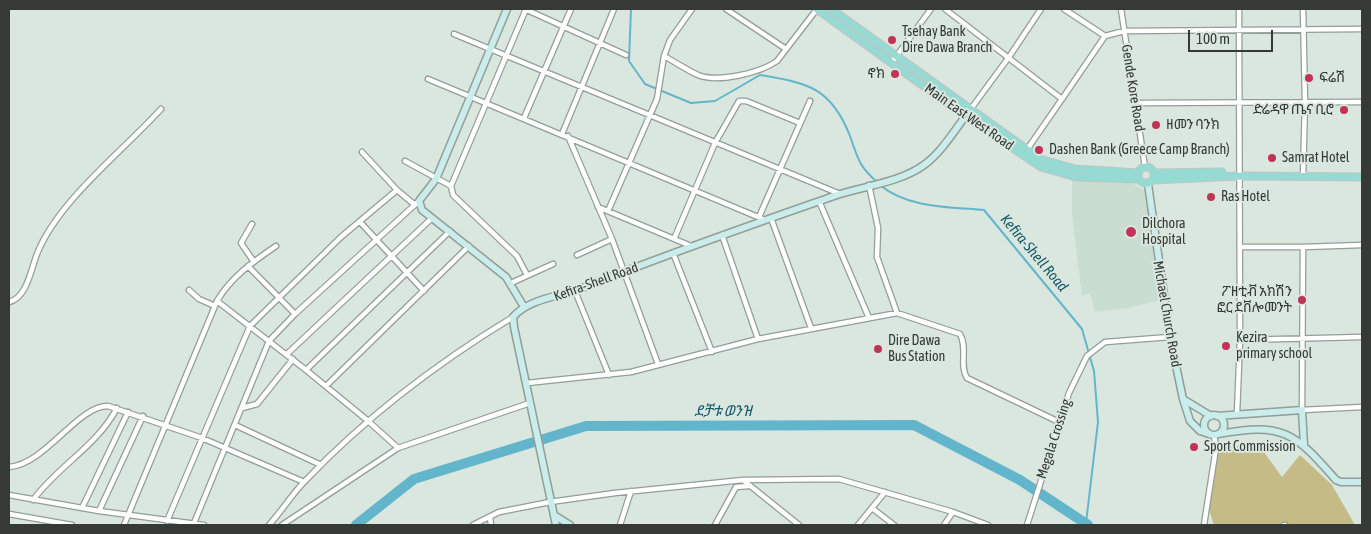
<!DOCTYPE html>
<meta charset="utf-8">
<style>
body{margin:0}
#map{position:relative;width:1371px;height:534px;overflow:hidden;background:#dae7df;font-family:"Asap Condensed",sans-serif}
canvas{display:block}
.frame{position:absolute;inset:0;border:10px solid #353a37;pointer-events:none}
.scale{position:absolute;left:1188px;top:30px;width:85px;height:22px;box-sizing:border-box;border:2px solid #353a37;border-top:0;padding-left:6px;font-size:15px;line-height:18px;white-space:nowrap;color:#353a37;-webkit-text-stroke:4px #dae7df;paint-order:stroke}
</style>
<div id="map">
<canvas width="1371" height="534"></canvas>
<div class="frame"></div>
<div class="scale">100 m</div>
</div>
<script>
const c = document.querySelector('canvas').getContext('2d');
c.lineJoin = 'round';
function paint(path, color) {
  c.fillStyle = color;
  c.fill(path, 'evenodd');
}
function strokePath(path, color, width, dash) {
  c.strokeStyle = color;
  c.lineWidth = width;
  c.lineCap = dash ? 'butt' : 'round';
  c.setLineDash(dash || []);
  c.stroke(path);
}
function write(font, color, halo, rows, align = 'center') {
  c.font = font + ' "Asap Condensed","Noto Sans Ethiopic",sans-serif';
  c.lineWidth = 4;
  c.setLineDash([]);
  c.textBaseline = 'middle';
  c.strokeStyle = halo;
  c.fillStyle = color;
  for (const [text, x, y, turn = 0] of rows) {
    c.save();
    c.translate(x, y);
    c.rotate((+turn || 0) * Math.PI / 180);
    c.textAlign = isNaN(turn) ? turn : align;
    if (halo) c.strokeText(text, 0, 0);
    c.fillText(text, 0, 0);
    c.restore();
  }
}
const built = new Path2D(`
 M1072,180L1132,183L1145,191L1161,300L1128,308L1095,312L1090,293L1082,296L1072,214Z`);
const green = new Path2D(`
 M1258,444L1282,477L1300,455L1332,485L1355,525H1214L1207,504L1216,448Z`);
const stream = new Path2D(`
 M631,9L629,61L645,84L691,103L715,101L760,75C807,83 831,87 850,136C858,158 858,165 877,182
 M880,185C907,208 950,207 984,210L1082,329L1094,371L1098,422L1086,523`);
const river = new Path2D(`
 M356,525L414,479L586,426L914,425L1020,480L1088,525`);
const street = new Path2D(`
 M525,9L626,55
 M526,9L451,186L453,195L517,256L527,275
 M726,9L786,49
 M945,9L1062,99L1026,151
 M1064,9L1105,36L1124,31L1362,29
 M1121,9L1145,167
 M1239,9L1240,340L1362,337
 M1303,9L1305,102L1303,177
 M454,34L840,194
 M664,56C675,62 687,70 698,75C718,83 760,73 777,61L817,9
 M892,62L931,9
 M428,79L765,220
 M1062,99L1105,36
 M1135,103L1362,102
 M970,110L1009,57L1041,9
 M524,118L571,9
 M562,134L614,9
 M568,136L612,239L658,364
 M362,152L397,190L415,205
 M405,161L451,186
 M869,185L878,228L877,257L897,313
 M819,201L869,318
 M598,207L691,246
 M608,211L657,99L664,56L670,40L692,9
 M759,217L810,101
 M771,218L811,328
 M360,222L424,291
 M252,224L241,243L254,262
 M722,235L758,339
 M674,239L715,143L739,101H746L800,123
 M1240,247H1303L1302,410L1362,407
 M1303,247L1362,245
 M673,253L712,352
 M577,255L612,239
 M248,266L295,314
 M511,283L553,264
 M189,290L199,299L215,306
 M575,291L609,375
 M217,301L306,370L367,420L398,448
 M9,302C27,298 31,269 37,254C58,201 122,152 161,109
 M287,354L432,218
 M306,370L450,231
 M527,383L631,372L758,339L897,313L960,334C968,348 959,366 967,378L1059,422
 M326,386L469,246
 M242,408L257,404L293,359
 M1237,413L1240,340
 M235,425L321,465
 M9,467C46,464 77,406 108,406L202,438L304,482
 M743,480L799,525
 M9,495L99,511L204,525
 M33,500C58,466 97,446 117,408
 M82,508L128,412
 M872,508L894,525
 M99,511L143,416
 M9,514L72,525
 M490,517L491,525
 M167,521L250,326L341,237L397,190
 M194,523L269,341L295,314L419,201
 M124,525L217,301C231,277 254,261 276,246
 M269,525C282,511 292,494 305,481C367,416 437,363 513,317
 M282,525L398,448L530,403
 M473,525L499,512L550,502L615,493L743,480L839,479L953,512L988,525
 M620,525L631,491
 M715,525L736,487L749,486
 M858,525L885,492
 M944,525L953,512
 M1027,525L1069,393L1087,356L1105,342L1170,337
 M1204,525L1216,448L1214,435
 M1284,525H1285`);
const secondary = new Path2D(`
 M507,9L436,179L419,201L422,210L506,277L524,307
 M1148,184L1170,337L1183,399L1190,421L1200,431L1209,434
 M1183,399L1211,416
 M1204 425a10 10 0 1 1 20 0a10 10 0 1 1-20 0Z
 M1217,416L1302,410L1304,445
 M1218,434C1283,422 1294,432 1336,480L1341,482H1362
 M554,515L570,525
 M556,525L514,327L513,317C529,298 563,296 585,287C667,254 751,225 834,196C863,186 899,183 924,165C942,152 956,128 970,110`);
const primary = new Path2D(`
 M817,9L965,116L1041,167L1076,177L1138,179
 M831,9L1040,159L1075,169L1138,173
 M1138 175a8 8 0 1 1 16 0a8 8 0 1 1-16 0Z
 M1154,173L1222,172
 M1153,180L1240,176L1362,177`);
const markers = [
 [892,40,5,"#c33358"],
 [895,74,5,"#c33358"],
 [1309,78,5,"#c33358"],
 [1344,110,5,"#c33358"],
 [1156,125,5,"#c33358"],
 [1039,150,5,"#c33358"],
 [1272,158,5,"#c33358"],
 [1211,197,5,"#c33358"],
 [1131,232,6,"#c33358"],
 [1302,300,5,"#c33358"],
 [1226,346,5,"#c33358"],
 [878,349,5,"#c33358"],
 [1194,447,5,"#c33358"]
];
const poiNames = [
 ["Tsehay Bank",902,32],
 ["Dire Dawa Branch",902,48],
 ["ኖክ",885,74,"right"],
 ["ፍሬሽ",1319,78],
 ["ድሬዳዋ ጤና ቢሮ",1334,110,"right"],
 ["ዘመን ባንክ",1166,125],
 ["Dashen Bank (Greece Camp Branch)",1049,150],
 ["Samrat Hotel",1282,158],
 ["Ras Hotel",1221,197],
 ["Dilchora",1142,224],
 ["Hospital",1142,240],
 ["ፖዘቲቭ አክሽን",1292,292,"right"],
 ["ፎር ደቨሎመንት",1292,308,"right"],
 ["Kezira",1236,338],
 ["primary school",1236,354],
 ["Dire Dawa",888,341],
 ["Bus Station",888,357],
 ["Sport Commission",1204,447]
];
const streetNames = [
 ["Gende Kore Road",1133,88,81],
 ["Main East West Road",969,117,35],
 ["Kefira-Shell Road",596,282,-20],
 ["Michael Church Road",1167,314,80],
 ["Megala Crossing",1054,439,-72]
];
const waterNames = [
 ["Kefira-Shell Road",1034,253,50],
 ["ደቻቱ ወንዝ",723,411]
];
paint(built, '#c9ddd0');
paint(green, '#c4bb86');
strokePath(stream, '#62b5cb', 2);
strokePath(river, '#62b5cb', 10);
strokePath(street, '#929e97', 7);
strokePath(secondary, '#929e97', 9);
strokePath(primary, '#c2c4c3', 9);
strokePath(street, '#fff', 4.5);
strokePath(secondary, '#caecea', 6);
strokePath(primary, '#96dad4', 7);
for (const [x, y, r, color] of markers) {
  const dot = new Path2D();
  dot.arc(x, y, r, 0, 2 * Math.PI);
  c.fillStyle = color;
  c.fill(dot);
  strokePath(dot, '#dae7df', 2);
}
write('14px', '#353a37', '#dae7df', poiNames, 'left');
write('14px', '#353a37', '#dae7df', streetNames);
write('italic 15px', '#155a6a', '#dae7df', waterNames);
</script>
